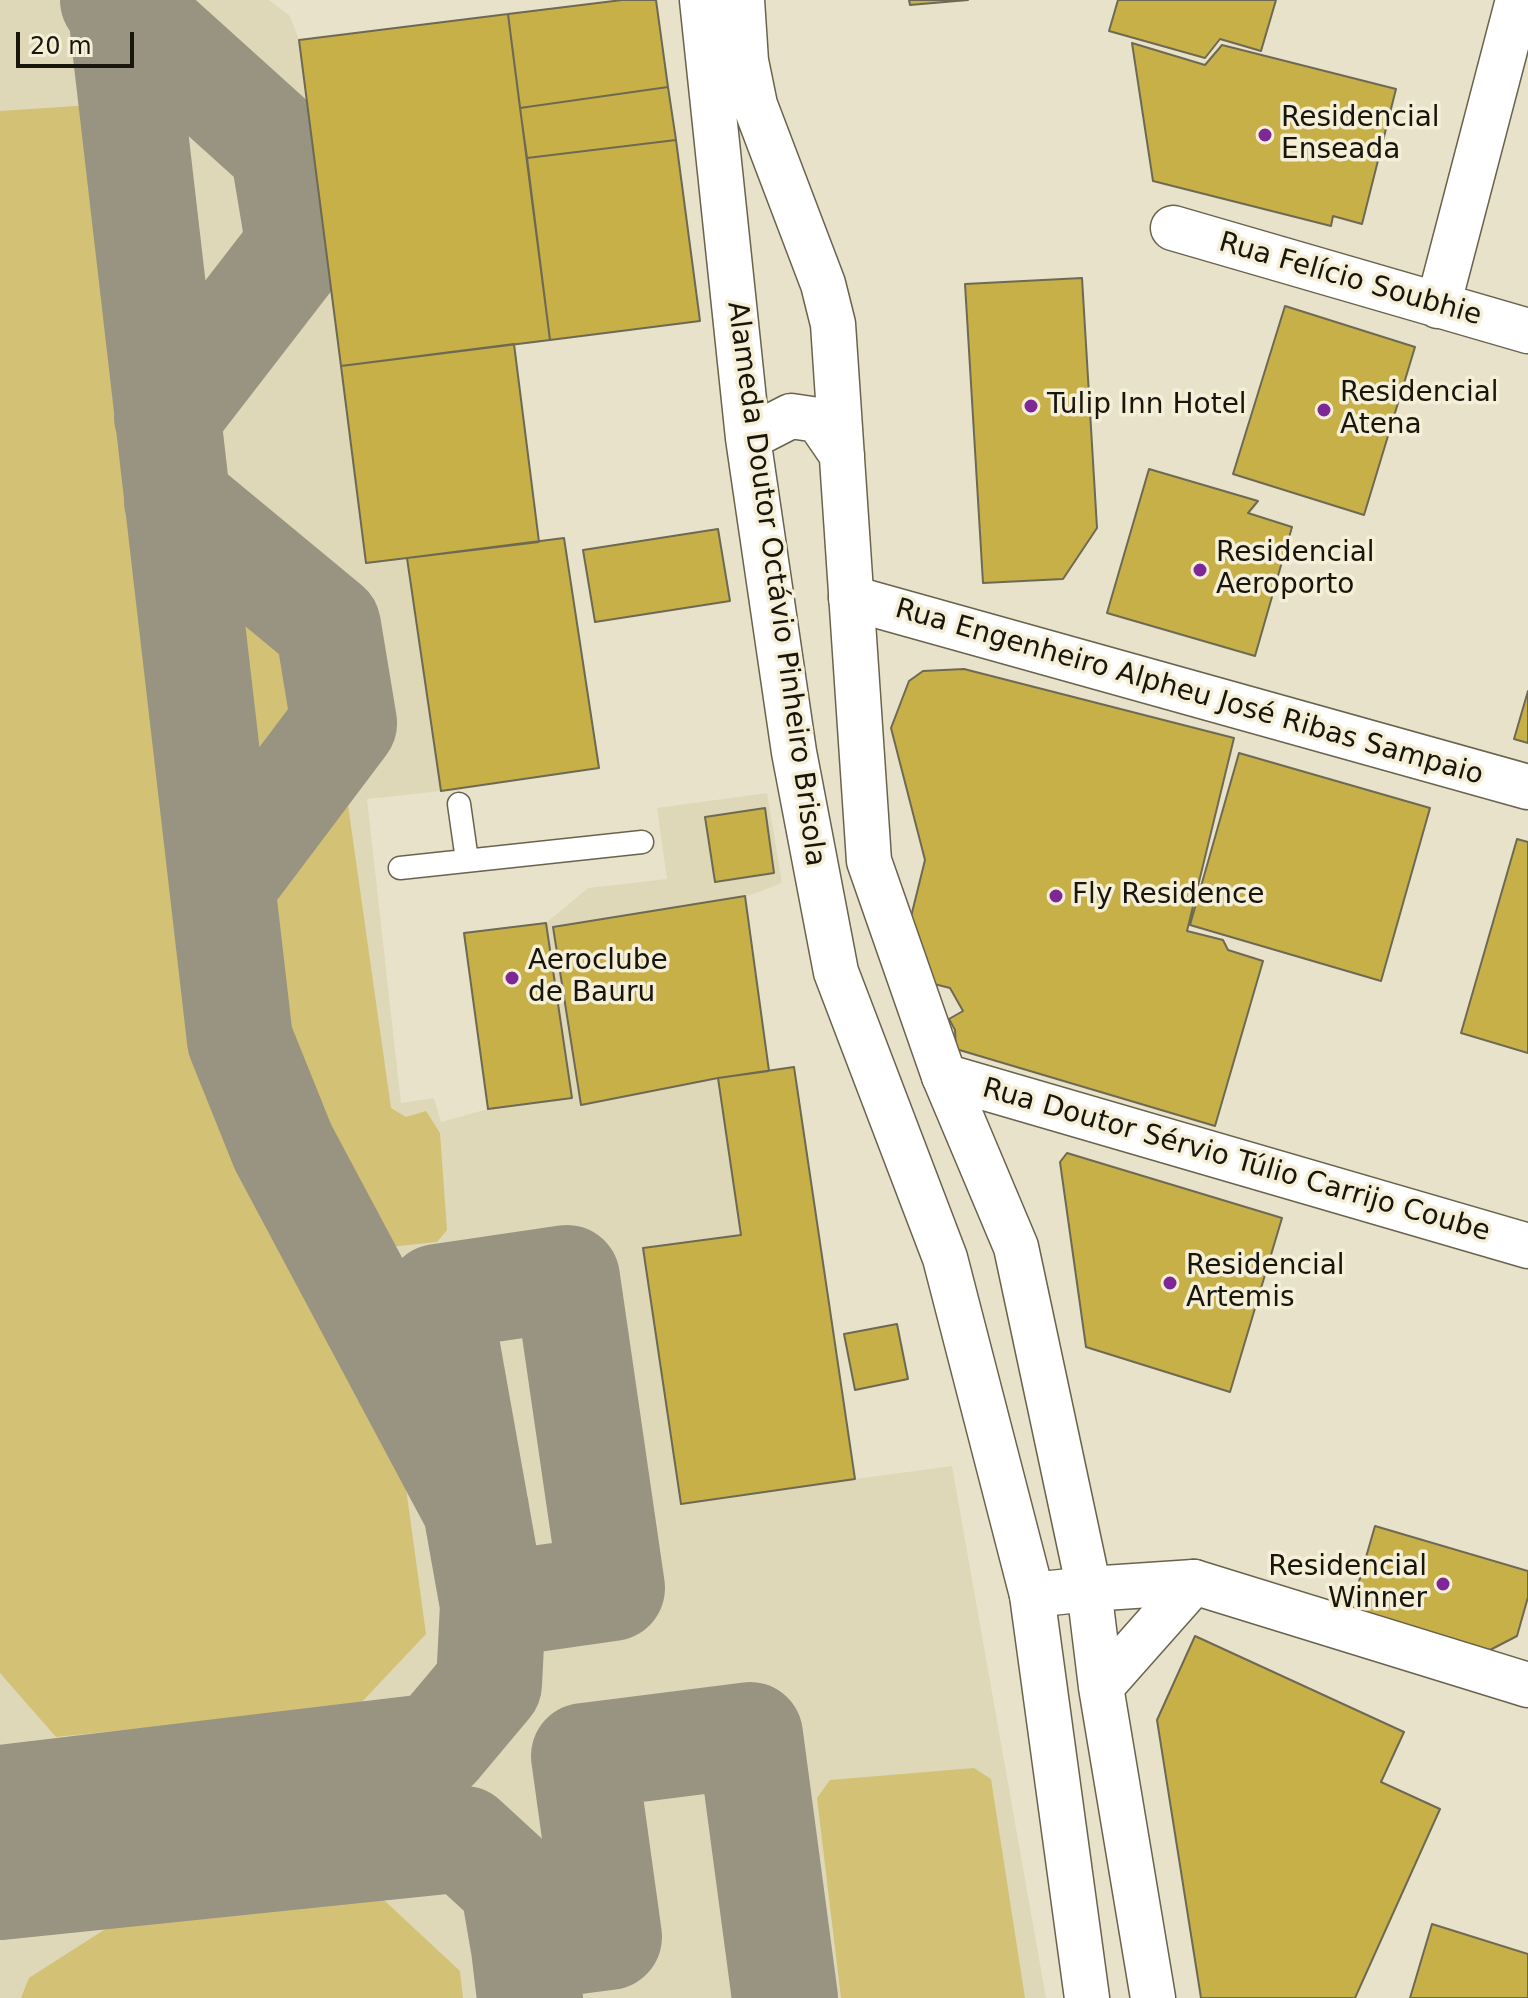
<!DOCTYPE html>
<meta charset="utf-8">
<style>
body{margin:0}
#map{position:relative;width:1528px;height:1998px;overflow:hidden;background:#e8e2ca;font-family:"DejaVu Sans",sans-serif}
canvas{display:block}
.scale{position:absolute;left:16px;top:32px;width:118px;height:36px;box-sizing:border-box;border:4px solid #17150c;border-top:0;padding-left:10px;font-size:24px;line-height:28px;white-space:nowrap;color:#17150c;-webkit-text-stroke:6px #f5efd7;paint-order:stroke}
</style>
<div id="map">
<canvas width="1528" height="1998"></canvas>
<div class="scale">20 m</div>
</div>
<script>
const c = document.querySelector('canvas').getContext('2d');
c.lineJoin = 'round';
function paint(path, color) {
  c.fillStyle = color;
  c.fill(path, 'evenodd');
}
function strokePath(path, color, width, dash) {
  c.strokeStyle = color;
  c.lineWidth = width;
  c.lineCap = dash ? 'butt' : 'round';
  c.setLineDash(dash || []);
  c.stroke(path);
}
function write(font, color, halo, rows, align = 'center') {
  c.font = font + ' "DejaVu Sans",sans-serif';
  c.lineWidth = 7;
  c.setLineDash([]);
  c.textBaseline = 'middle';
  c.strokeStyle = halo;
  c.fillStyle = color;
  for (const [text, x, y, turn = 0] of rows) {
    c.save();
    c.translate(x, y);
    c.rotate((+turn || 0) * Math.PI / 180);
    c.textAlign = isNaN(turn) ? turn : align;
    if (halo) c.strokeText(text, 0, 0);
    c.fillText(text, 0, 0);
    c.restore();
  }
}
const built = new Path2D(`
 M0,0H269L290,16L299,40L508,14L550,340L514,345L539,542L564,538L599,768L441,791L367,799L401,1103L434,1098L441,1122L488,1109L464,933L546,923L588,888L667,879L657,808L767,793L782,883L745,897L768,1070L794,1067L855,1479L952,1466L1046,1998H0Z`);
const green = new Path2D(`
 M91,105L113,115L214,1070L399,1437L426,1634L358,1706L56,1737L0,1673V111Z
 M217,552L315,631L321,642L332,695L328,708L236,815L226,810L204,557Z
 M320,786L337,792L348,805L391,1108L406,1117L426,1111L440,1133L447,1230L437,1242L370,1249L356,1237L298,1134L267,1063L243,916L246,892Z
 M974,1768L991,1779L1025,1998H841L817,1798L830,1780Z
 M372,1889L460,1971L463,1998H21L29,1978L121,1919Z`);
const taxiway = new Path2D(`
 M113,0L120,3L240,1040L283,1147L476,1509
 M120,3L283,150L299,246L167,417
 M177,501L328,626L344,723L222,885
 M567,1278L612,1588L493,1605L438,1297Z
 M0,1798L437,1746L489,1684L493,1605
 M0,1887L464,1839L513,1884L524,1948
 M530,1998L524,1948L609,1937L584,1756L750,1735L785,1998`);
const building = new Path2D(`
 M622,0H656L668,87L520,108L508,14Z
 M909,0H968L910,5Z
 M1118,0H1276L1261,51L1220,39L1205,58L1109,31Z
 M508,14L550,340L341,366L299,40Z
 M1132,43L1205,65L1222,45L1396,89L1362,224L1333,216L1331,226L1153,181Z
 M668,87L676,140L527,158L520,108Z
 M676,140L700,321L550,340L527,158Z
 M1082,278L1097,528L1063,579L983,583L965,284Z
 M1285,306L1415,347L1364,515L1233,474Z
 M514,344L539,542L366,563L341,366Z
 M1149,469L1258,501L1248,513L1292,527L1255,656L1107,613Z
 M718,529L730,601L595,622L583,550Z
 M564,538L599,768L441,791L407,558Z
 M964,669L1234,738L1187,931L1223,940L1228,950L1263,961L1215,1126L956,1049L955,1030L949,1019L963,1011L950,988L918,980L907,933L925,860L891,728L909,681L923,671Z
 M1528,691V743L1514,739Z
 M1239,753L1430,808L1381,981L1190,925Z
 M765,808L774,873L715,882L705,817Z
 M1517,839L1528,842V1053L1461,1033Z
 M745,896L769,1071L718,1078L581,1105L553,927Z
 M546,923L572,1098L488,1109L464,933Z
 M794,1067L855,1479L681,1504L643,1248L741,1235L718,1078Z
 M1067,1153L1282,1218L1230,1392L1086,1347L1060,1162Z
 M897,1324L908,1379L855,1390L844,1334Z
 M1375,1526L1528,1571V1597L1517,1636L1490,1650L1351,1609Z
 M1195,1636L1404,1732L1381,1782L1440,1809L1355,1998H1201L1157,1720Z
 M1432,1924L1528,1954V1998H1410Z`);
const lane = new Path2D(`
 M459,804L467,860
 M400,868L642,842`);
const street = new Path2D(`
 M1173,228L1528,331
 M1438,306L1518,0
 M851,598L1528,787
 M944,1076L1528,1246
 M1032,1595L1089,1589L1194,1582L1528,1685`);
const secondary = new Path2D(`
 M702,0L748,438L794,752L836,972L945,1258L1032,1595L1087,1998
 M742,0L746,61L755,105L823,284L833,324L869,861L944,1076L1016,1247L1089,1589L1101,1687L1153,1998
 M748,438L791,416L818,420L842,455
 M1101,1687L1194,1582`);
const markers = [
 [1265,135,8,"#7d2896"],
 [1031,406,8,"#7d2896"],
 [1324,410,8,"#7d2896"],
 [1200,570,8,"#7d2896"],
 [1056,896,8,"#7d2896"],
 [512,978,8,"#7d2896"],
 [1170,1283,8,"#7d2896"],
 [1443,1584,8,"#7d2896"]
];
const poiNames = [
 ["Residencial",1281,119],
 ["Enseada",1281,151],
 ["Residencial",1340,394],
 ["Atena",1340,426],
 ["Tulip Inn Hotel",1047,406],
 ["Residencial",1216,554],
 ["Aeroporto",1216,586],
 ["Fly Residence",1072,896],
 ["Aeroclube",528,962],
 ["de Bauru",528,994],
 ["Residencial",1186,1267],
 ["Artemis",1186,1299],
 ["Residencial",1427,1568,"right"],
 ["Winner",1427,1600,"right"]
];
const streetNames = [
 ["Rua Felício Soubhie",1350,280,16],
 ["Alameda Doutor Octávio Pinheiro Brisola",775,584,82],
 ["Rua Engenheiro Alpheu José Ribas Sampaio",1189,693,16],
 ["Rua Doutor Sérvio Túlio Carrijo Coube",1236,1161,16]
];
paint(built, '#dfd8b8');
paint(green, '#d3c175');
strokePath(taxiway, '#989481', 106);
paint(building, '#c8b049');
strokePath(building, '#6e6953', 2);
strokePath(lane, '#69634e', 25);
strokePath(street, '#69634e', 47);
strokePath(secondary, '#69634e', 47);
strokePath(lane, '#fff', 22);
strokePath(street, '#fff', 44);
strokePath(secondary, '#fff', 44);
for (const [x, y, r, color] of markers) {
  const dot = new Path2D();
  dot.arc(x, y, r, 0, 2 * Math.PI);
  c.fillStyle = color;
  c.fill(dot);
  strokePath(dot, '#f5efd7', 3);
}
write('28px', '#17150c', '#f5efd7', poiNames, 'left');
write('28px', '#17150c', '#f5efd7', streetNames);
</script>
